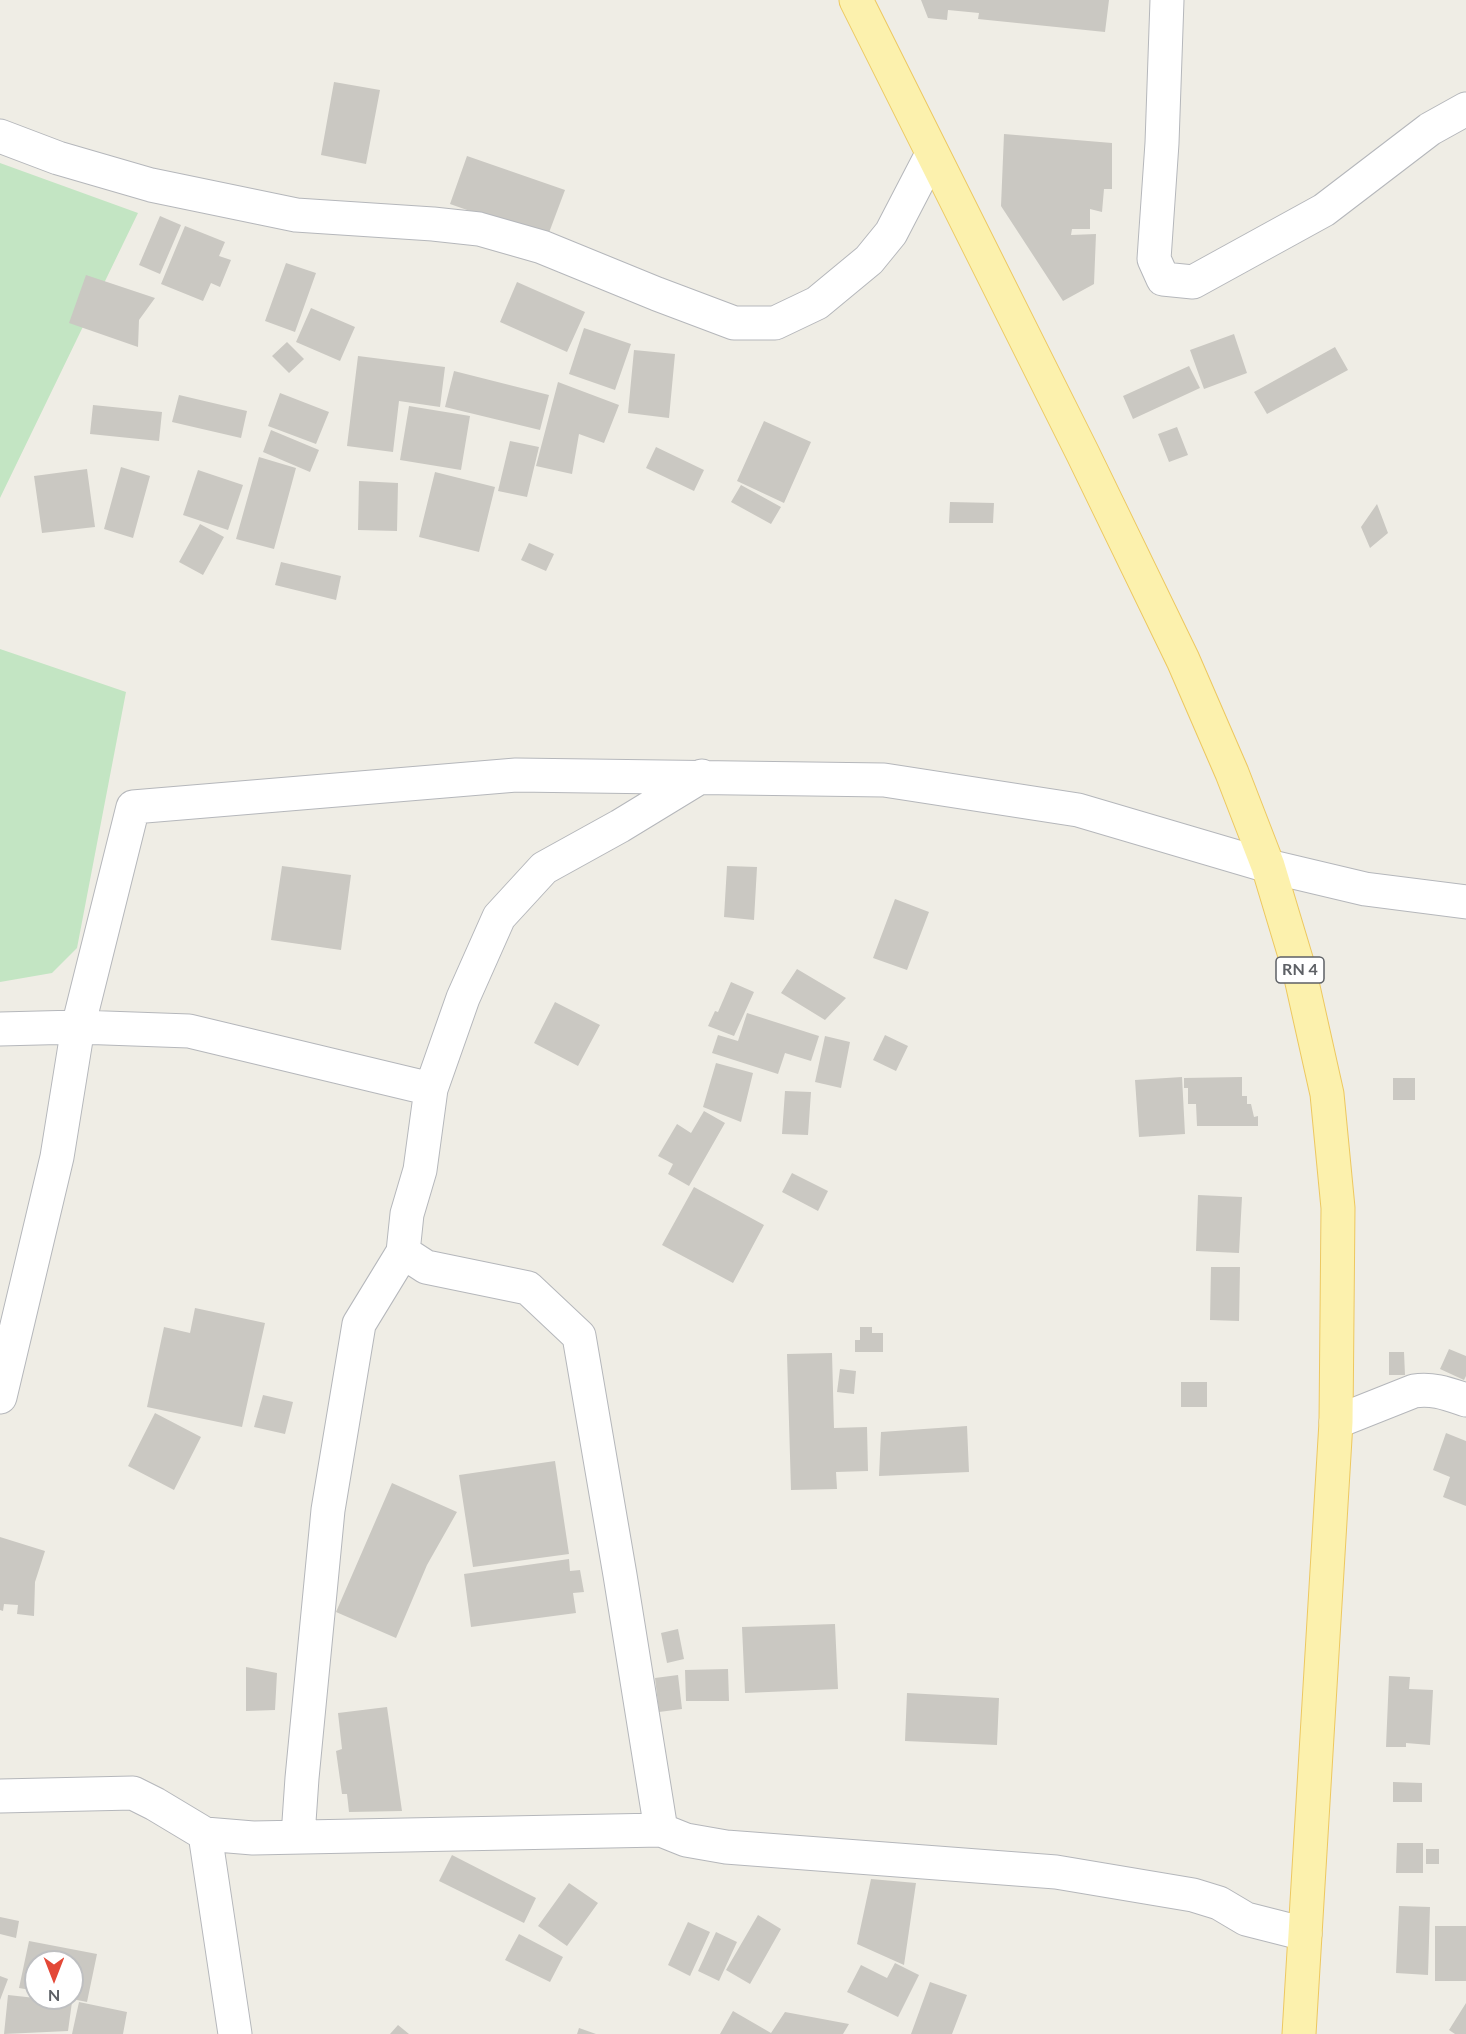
<!DOCTYPE html>
<style>
body{margin:0}
#map{position:relative;width:1466px;height:2034px;overflow:hidden;background:#efede5;font-family:Lato,sans-serif}
canvas{display:block}
.north{position:absolute;left:24px;top:1950px;width:60px;height:60px;box-sizing:border-box;background:#fff;border:2px solid #bebfc1;border-radius:50%;rotate:180deg;font-size:16px;font-weight:700;line-height:24px;text-align:center;color:#5d6065}
.north::after{content:'';display:block;margin:auto;width:21px;height:27px;background:#e34837;clip-path:polygon(50% 0,100% 100%,50% 72%,0 100%)}
</style>
<div id="map">
<canvas width="1466" height="2034"></canvas>
<div class="north">N</div>
</div>
<script>
const c = document.querySelector('canvas').getContext('2d');
c.lineJoin = 'round';
function paint(path, color) {
  c.fillStyle = color;
  c.fill(path, 'evenodd');
}
function strokePath(path, color, width, dash) {
  c.strokeStyle = color;
  c.lineWidth = width;
  c.lineCap = dash ? 'butt' : 'round';
  c.setLineDash(dash || []);
  c.stroke(path);
}
function write(font, color, halo, rows, align = 'center') {
  c.font = font + ' Lato,sans-serif';
  c.lineWidth = 5;
  c.setLineDash([]);
  c.textBaseline = 'middle';
  c.strokeStyle = halo;
  c.fillStyle = color;
  for (const [text, x, y, turn = 0] of rows) {
    c.save();
    c.translate(x, y);
    c.rotate((+turn || 0) * Math.PI / 180);
    c.textAlign = isNaN(turn) ? turn : align;
    if (halo) c.strokeText(text, 0, 0);
    c.fillText(text, 0, 0);
    c.restore();
  }
}
const green = new Path2D(`
 M0,163L138,213L0,498Z
 M0,649L126,692L77,948L52,973L0,982Z`);
const building = new Path2D(`
 M921,0H1109L1105,32L978,19L979,13L948,10L947,20L928,18Z
 M334,82L380,90L366,164L321,155Z
 M1004,134L1112,143V189H1104L1102,212L1090,209V229H1072L1071,235L1096,234L1094,284L1063,301L1001,206Z
 M467,156L565,190L547,238L450,204Z
 M160,216L181,225L160,274L139,265Z
 M185,226L225,242L219,256L231,260L220,287L211,283L203,301L161,284Z
 M286,263L316,273L295,332L265,321Z
 M86,275L155,298L139,320L138,347L69,323Z
 M517,282L585,312L567,352L500,322Z
 M311,308L355,327L340,361L296,342Z
 M584,328L631,344L615,390L569,374Z
 M1234,334L1247,373L1204,389L1190,350Z
 M287,342L304,359L289,373L272,356Z
 M1335,347L1348,370L1267,414L1254,392Z
 M634,350L675,354L669,418L628,413Z
 M358,356L445,367L440,407L399,401L393,452L347,446Z
 M1189,366L1200,388L1133,419L1123,396Z
 M454,371L549,395L540,430L445,407Z
 M558,382L619,405L604,443L579,434L572,474L536,466Z
 M280,393L329,412L316,444L268,426Z
 M179,395L247,411L241,438L172,422Z
 M93,405L162,412L159,441L90,434Z
 M409,406L470,416L461,470L400,460Z
 M764,421L811,442L784,503L737,481Z
 M1177,427L1188,455L1169,462L1158,434Z
 M271,430L319,450L310,472L263,452Z
 M510,441L539,447L527,497L498,491Z
 M656,447L704,470L694,491L646,468Z
 M259,457L296,468L274,549L236,539Z
 M121,467L150,476L133,538L104,529Z
 M87,469L95,527L42,533L34,476Z
 M198,470L243,485L228,530L183,515Z
 M435,472L495,487L479,552L419,537Z
 M359,481L398,483L397,531L358,530Z
 M741,485L781,507L771,524L731,502Z
 M950,502L994,503L993,523H949Z
 M1377,504L1388,533L1370,548L1361,527Z
 M200,524L224,537L203,575L179,562Z
 M529,543L554,554L546,571L521,560Z
 M281,562L341,576L336,600L275,585Z
 M282,866L351,875L341,950L271,940Z
 M727,866L757,867L754,920L724,917Z
 M895,899L929,912L907,970L873,958Z
 M797,969L846,998L825,1020L781,993Z
 M731,982L754,992L734,1036L708,1026L715,1011L718,1012Z
 M555,1002L600,1025L578,1066L534,1043Z
 M747,1013L819,1036L811,1061L785,1053L778,1074L712,1053L718,1035L738,1041Z
 M885,1035L908,1046L896,1071L873,1060Z
 M825,1036L850,1042L841,1088L815,1082Z
 M716,1063L753,1073L741,1122L703,1107Z
 M1182,1077L1185,1134L1139,1137L1135,1080Z
 M1242,1077V1096H1247V1104H1251L1254,1117L1258,1116V1126H1197L1196,1104H1188V1088H1184V1078Z
 M1393,1078H1415V1100H1393Z
 M785,1091L811,1092L808,1135L782,1134Z
 M704,1111L725,1123L689,1186L668,1174L673,1164L658,1156L677,1124L691,1133Z
 M792,1173L828,1191L818,1211L782,1192Z
 M694,1187L764,1225L733,1283L662,1245Z
 M1198,1195L1242,1197L1239,1253L1196,1251Z
 M1211,1267H1240L1239,1321L1210,1320Z
 M195,1308L265,1323L242,1427L147,1407L164,1327L190,1333Z
 M860,1327H872V1333H883V1352H855V1340H860Z
 M1449,1349L1466,1356V1376L1464,1380L1440,1369Z
 M1389,1352H1404L1405,1375H1389Z
 M832,1353L834,1428L867,1427L868,1471L836,1472L837,1489L791,1490L787,1354Z
 M840,1369L856,1371L854,1394L837,1392Z
 M1181,1382H1207V1407H1181Z
 M263,1395L293,1402L285,1434L254,1427Z
 M155,1413L201,1437L174,1490L128,1466Z
 M967,1426L969,1472L879,1476L881,1432Z
 M1446,1433L1466,1441V1506L1443,1497L1450,1477L1433,1470Z
 M555,1461L569,1554L473,1567L459,1475Z
 M392,1483L457,1512L427,1565L396,1638L336,1612Z
 M0,1537L45,1551L35,1582L34,1616L17,1614L18,1605L4,1604L3,1611L0,1610Z
 M569,1559L570,1571L580,1570L584,1592L573,1593L576,1613L471,1627L464,1574Z
 M835,1624L838,1689L745,1693L742,1627Z
 M678,1629L684,1659L667,1663L661,1633Z
 M246,1667L277,1673L275,1710L246,1711Z
 M728,1669L729,1701H686L685,1670Z
 M678,1675L682,1709L659,1712L655,1678Z
 M1389,1676L1410,1677L1409,1689L1433,1690L1430,1745L1406,1743V1747H1386Z
 M907,1693L999,1698L997,1745L905,1741Z
 M387,1707L402,1811L349,1812L347,1794H342L336,1751L342,1749L338,1713Z
 M1393,1782L1422,1783V1802H1393Z
 M1397,1843H1423V1873H1396Z
 M1426,1849H1439V1864H1426Z
 M452,1855L536,1898L524,1923L439,1881Z
 M871,1879L916,1883L904,1965L857,1944Z
 M569,1883L598,1903L567,1946L538,1926Z
 M1399,1906L1430,1907L1428,1975L1396,1973Z
 M758,1915L781,1929L750,1984L726,1970Z
 M0,1917L19,1921L16,1938L0,1934Z
 M688,1922L710,1932L690,1976L668,1965Z
 M1435,1926H1466V1981H1435Z
 M716,1932L737,1942L719,1981L698,1971Z
 M519,1934L563,1957L550,1982L505,1960Z
 M29,1941L97,1954L87,2002L72,1999V1962H36V1991L19,1988Z
 M895,1963L919,1975L898,2017L847,1992L861,1965L887,1978Z
 M0,1976L8,1979L0,2000Z
 M930,1982L967,1995L952,2034H911Z
 M8,1995L72,2002L68,2031L4,2034Z
 M79,2002L127,2012L123,2034H72Z
 M1466,2003V2034H1455L1449,2030Z
 M733,2011L771,2033L785,2012L849,2024L843,2034H720Z
 M398,2025L409,2034H390Z
 M579,2028L596,2034H577Z`);
const minor = new Path2D(`
 M1167,0L1162,143L1154,259L1163,279L1193,282L1324,210L1430,129L1466,109
 M0,136L58,158L151,185L296,215L433,224L479,229L542,247L657,294L734,323H775L817,303L869,260L891,233L932,154
 M0,1029L78,1027L189,1031L431,1089
 M0,1397L57,1157L78,1027L133,807L516,775L884,780L1078,810L1268,866L1365,889L1466,902
 M1336,1422L1414,1391C1433,1388 1448,1394 1466,1400
 M0,1796L133,1793L155,1804L205,1834L253,1838L661,1830L686,1840L726,1847L1056,1872L1193,1895L1219,1903L1246,1919L1305,1934
 M661,1830L620,1575L579,1336L528,1288L426,1267L403,1252L407,1214L420,1170L431,1089L463,998L499,917L544,868L620,826L702,776
 M205,1834L235,2034
 M298,1836L302,1778L328,1510L359,1324L403,1252`);
const primary = new Path2D(`
 M856,0L1083,454L1183,660L1232,773L1268,866L1299,969L1327,1094L1338,1208L1336,1422L1299,2034`);
const shields = [
 [1300,970,48]
];
const shieldNames = [
 ["RN 4",1300,970]
];
paint(green, '#c3e5c3');
paint(building, '#cac8c2');
strokePath(minor, '#b5b7bb', 35);
strokePath(primary, '#edc860', 35);
strokePath(minor, '#fff', 33);
strokePath(primary, '#fcf1ad', 33);
for (const [x, y, w] of shields) {
  const box = new Path2D();
  box.roundRect(x - w / 2, y - 13, w, 26, 4.5);
  c.fillStyle = '#fff';
  c.fill(box);
  strokePath(box, '#5d6065', 1.5);
}
write('bold 16px', '#5d6065', null, shieldNames);
</script>
